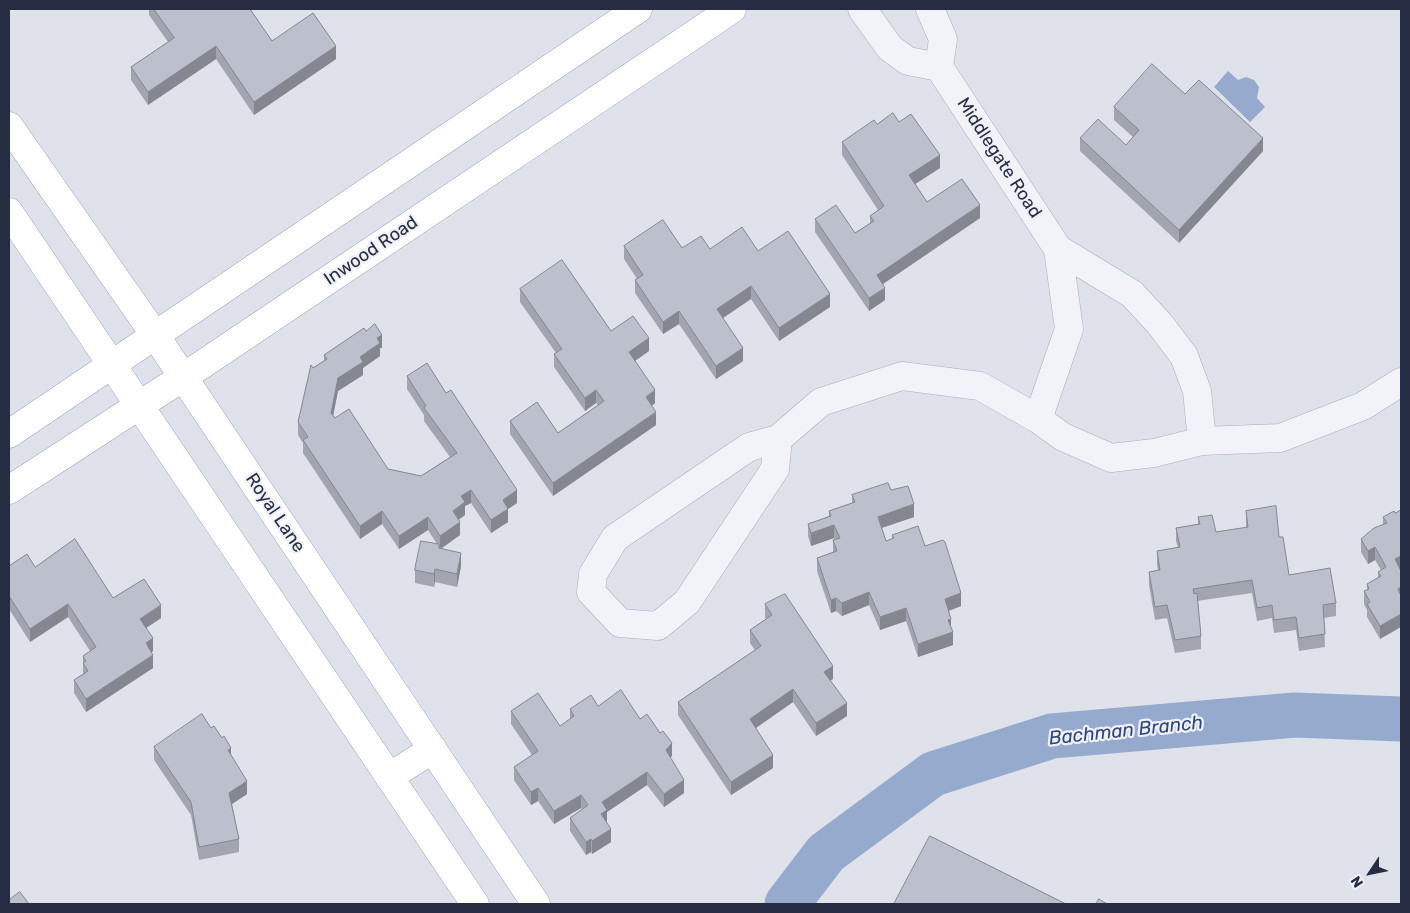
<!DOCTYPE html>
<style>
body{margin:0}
#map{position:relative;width:1410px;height:913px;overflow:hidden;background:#dfe2ea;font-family:Rubik,sans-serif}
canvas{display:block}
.frame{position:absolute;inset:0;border:10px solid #262d43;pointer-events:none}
.north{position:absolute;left:1345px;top:848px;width:50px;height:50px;-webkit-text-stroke:4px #eff1f7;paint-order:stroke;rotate:236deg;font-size:14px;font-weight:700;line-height:20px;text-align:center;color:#262d43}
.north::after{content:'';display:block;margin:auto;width:18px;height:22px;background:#262d43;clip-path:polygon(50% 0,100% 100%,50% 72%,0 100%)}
</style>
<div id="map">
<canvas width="1410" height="913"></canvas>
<div class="frame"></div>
<div class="north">N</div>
</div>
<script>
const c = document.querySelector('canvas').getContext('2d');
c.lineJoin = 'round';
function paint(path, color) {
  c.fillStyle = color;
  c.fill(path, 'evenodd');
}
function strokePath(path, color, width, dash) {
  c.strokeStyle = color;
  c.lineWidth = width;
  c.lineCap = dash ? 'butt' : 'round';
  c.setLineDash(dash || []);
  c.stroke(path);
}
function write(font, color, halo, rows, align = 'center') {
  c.font = font + ' Rubik,sans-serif';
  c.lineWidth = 4.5;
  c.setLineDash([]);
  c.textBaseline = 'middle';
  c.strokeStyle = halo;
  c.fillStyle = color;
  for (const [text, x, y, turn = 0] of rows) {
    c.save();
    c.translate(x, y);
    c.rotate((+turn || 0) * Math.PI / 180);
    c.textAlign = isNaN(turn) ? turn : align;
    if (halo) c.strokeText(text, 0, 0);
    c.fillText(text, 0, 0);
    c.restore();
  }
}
const water = new Path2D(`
 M1228,71L1238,80L1246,77L1254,80L1259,87L1257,98L1265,107L1250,122L1214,87Z`);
const river = new Path2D(`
 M787,904L826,853L933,774L1052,736L1295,715L1401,719`);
const minor = new Path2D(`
 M862,9L890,48L908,61L939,67
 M930,9L943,39L939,67L1058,249L1132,294L1159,323L1184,356L1197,391L1202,441
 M1038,419L1069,329L1058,249
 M778,439L775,469L687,602L658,626L620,623L591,592L593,574L615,538L749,447L778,439L821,402L902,376L980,386L1038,419L1063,437L1111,458L1154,453L1202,441L1280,438L1363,406L1401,382`);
const major = new Path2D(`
 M9,126L155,335L536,904
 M9,212L475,904
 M9,434L638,9
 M9,490L200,366L732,9
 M389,777L433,749`);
const wall = new Path2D(`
 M149,9H250L272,41L336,59L254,115L216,59L148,105L131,80V67L168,42L149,15Z
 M1185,94L1263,151L1179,243L1080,151V138L1126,145L1133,137L1114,120V107Z
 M899,122L940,168L915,184L927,202L980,218L883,284L885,300L869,311L815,232V219L855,233L870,223V216L878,210L842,155V142L877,124Z
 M624,246L758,251L830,307L779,341L751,299L723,318L743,361L716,379L679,324L663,334L635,293V280L637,279L624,259Z
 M520,289L611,331L649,351L635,361L655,403L652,406L656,425L553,496L510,434V421L558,433L598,405L596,403L585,411L554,367V354L556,353L520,302Z
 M366,331L382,348H380V356L363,368V375L338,391L333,416L335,418L388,469L421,476L450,457L424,421V415L407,389V376L517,503L508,509V522L491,533L471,503L465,506V515L458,520L460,535L441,549L461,566L457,587L435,582L434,587L415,583V570L437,544L428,530L399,549L382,524L360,539L303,453V443L298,435V422L313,368L324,361V355Z
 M891,490L914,517L882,528L886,541L892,539V535L925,546L961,606L949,611L953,645L918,657L906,621L880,630L869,605L842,616L836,611L831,613L817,571V558L833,552V540H835L834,538L811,546L808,536V524L829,516V511L852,503V495Z
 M1401,510V569L1380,639L1367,617V610L1364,604V591L1367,590V584L1378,578V572L1381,570L1375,560L1368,564L1361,552V539L1383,525V517L1395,513Z
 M1246,511L1279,537L1289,575L1336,603V616L1324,618L1325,647L1299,651L1296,630L1274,633L1272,618L1257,621L1252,593L1197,601L1201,636V649L1175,653L1167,618L1155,620L1149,585V572L1158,570L1157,564V551L1178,548L1176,541V528L1198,524V517L1216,532L1246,528Z
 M9,566L35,567L161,618L146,628L153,651L151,652L153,668L86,712L74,693V680L83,674V656L90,651L68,617L30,642L9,609Z
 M765,604L833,679L830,681L847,716L816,736L793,702L756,728L773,768L731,795L678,715V702L755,650L750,643V630L766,619L765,617Z
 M598,706L640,719L672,756L670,757L684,793L664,807L647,785L607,812V823L611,842L592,854L591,852L586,855L570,831V818L582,809L581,808L554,824L538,801L531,805L514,780V767L532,755L511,724V711L560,726L570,720V709Z
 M211,728L231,755L247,794L232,804L239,839V852L199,860L191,815L154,760V747Z`);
const shadedWall = new Path2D(`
 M216,46V59L148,105V92Z
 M336,46V59L254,115V102Z
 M1263,138V151L1179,243V230Z
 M940,155V168L909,188V175Z
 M980,205V218L877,288V275Z
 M751,286V299L717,322V309Z
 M885,288V300L869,311V298Z
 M830,294V307L779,341V328Z
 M679,311V324L663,334V322Z
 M382,335V348H380V356L363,368V375L338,391L331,426V413L338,378L360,357L377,338Z
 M649,338V351L629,365V352Z
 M743,348V361L716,379V366Z
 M596,390V403L585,411V398Z
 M655,390V403L646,410V397Z
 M656,412V425L553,496V483Z
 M471,490V503L465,506V515L453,524V511L461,496Z
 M517,490V503L508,509V522L491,533V520L503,500Z
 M914,504V517L878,529V517Z
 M382,511V524L360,539V526Z
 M428,517V530L399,549V536Z
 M460,522V535L440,549V536Z
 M834,525V538L811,546V533Z
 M1375,547V560L1368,564V551Z
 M461,553V566L457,587V574Z
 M1401,556V569L1395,572V559Z
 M435,569V582L434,587V574Z
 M1401,587V600L1398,589Z
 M869,592V605L842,616V603Z
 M961,593V606L945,612V599Z
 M836,598V611L831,613V600Z
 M68,604V617L30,642V629Z
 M161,605V618L140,632V619Z
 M906,608V621L880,630V617Z
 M1401,614V627L1380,639V626Z
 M951,619V631L948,620Z
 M953,632V645L918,657V644Z
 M153,638V651L146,656V643Z
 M153,655V668L86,712V699Z
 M833,666V679L824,685V672Z
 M793,689V702L750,732V719Z
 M847,703V716L816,736V723Z
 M672,743V756L666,763V750Z
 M231,748V760L228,750Z
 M773,755V768L731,795V782Z
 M647,772V785L607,812V823L601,827L602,802Z
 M684,780V793L664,807V794Z
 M247,781V794L229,806V793Z
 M538,788V801L531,805V792Z
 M581,795V808L554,824V811Z
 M611,829V842L592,854V841Z
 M591,839V852L586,855V842Z`);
const building = new Path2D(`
 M154,9H250L272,41L313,13L336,46L254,102L216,46L148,92L131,67L174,38Z
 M1152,64L1185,94L1199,80L1263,138L1179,230L1080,138L1098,119L1126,145L1139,130L1114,107Z
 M893,113L899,122L911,114L940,155L909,175L927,202L962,179L980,205L877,275L885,288L869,298L815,219L836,205L855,233L874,221L870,216L884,206L842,142L874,120L877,124Z
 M663,220L682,248L701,236L710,249L742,227L758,251L788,231L830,294L779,328L751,286L717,309L743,348L716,366L679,311L663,322L635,280L643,275L624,246Z
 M562,260L611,331L633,316L649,338L629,352L655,390L646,397L656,412L553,483L510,421L537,402L558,433L604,401L596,390L585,398L554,354L562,349L520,289Z
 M375,324L382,335L377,338L380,343L360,357L363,362L338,378L331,413L335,418L349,409L388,469L421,476L457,453L424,408L426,406L407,376L427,363L446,393L451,390L517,490L503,500L508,509L491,520L471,490L461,496L465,502L453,511L460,522L440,536L428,517L399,536L382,511L360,526L303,440L308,437L298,422L311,365L313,368L327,359L324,355L364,328L366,331Z
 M888,483L891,490L908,486L914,504L878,517L886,541L894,538L892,535L918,526L925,546L943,540L945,542L961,593L945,599L951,619L948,620L953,632L918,644L906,608L880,617L869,592L842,603L836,598L831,600L817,558L837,551L833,540L840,538L834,525L811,533L808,524L831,516L829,511L855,502L852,495Z
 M1276,506L1279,537H1283L1289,575L1330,568L1336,603L1323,605L1325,634L1299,638L1296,617L1274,620L1272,605L1257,608L1252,580L1193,589L1194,594L1197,593L1201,636L1175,640L1167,605L1155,607L1149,572L1160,570L1157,551L1180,547L1176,528L1200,524L1198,517L1212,515L1216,532L1248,527L1246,511Z
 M1401,510V556L1395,559L1401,571V587L1398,589L1401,596V614L1380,626L1367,604L1370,602L1364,591L1369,589L1367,584L1381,576L1378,572L1386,567L1375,547L1368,551L1361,539L1374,528L1387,523L1383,517L1394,511L1395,513Z
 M75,539L113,598L144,579L161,605L140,619L153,638L146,643L153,655L86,699L74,680L88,671L83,663L86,661L83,656L96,647L68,604L30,629L9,596V566L27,554L35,567Z
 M421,541L439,544V548L461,553L457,574L435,569L434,574L415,570Z
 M785,594L833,666L824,672L847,703L816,723L793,689L750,719L773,755L731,782L678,702L761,646L750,630L772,615L765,604Z
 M621,690L640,719L647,714L660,733L663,731L672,743L666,750L684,780L664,794L647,772L602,802L607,810L601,814L611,829L592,841L591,839L586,842L570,818L588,805L581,795L554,811L538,788L531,792L514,767L538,751L511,711L538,693L560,726L574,716L570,709L591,695L598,706Z
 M202,714L211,728L214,726L222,738L224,736L231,748L228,750L247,781L229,793L239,839L199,847L191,802L154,747Z
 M930,836L1066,904H894Z
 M20,892L29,904H9V900Z
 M1099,899L1107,904H1096Z`);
const streetNames = [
 ["Middlegate Road",999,158,57],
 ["Inwood Road",371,251,-34],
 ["Royal Lane",275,513,56]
];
const waterNames = [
 ["Bachman Branch",1126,731,-6]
];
paint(water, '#96aace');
strokePath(river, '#96aace', 45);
strokePath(minor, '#a8acb8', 29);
strokePath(major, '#9da4b7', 29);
strokePath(minor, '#f2f3f8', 28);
strokePath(major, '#fff', 28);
paint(wall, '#a2a5b0');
paint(shadedWall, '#848690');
paint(building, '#bcc0cd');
strokePath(building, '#848690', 1);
write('18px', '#262d43', '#eff1f7', streetNames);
write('italic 19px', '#2c457b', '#eff1f7', waterNames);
</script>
